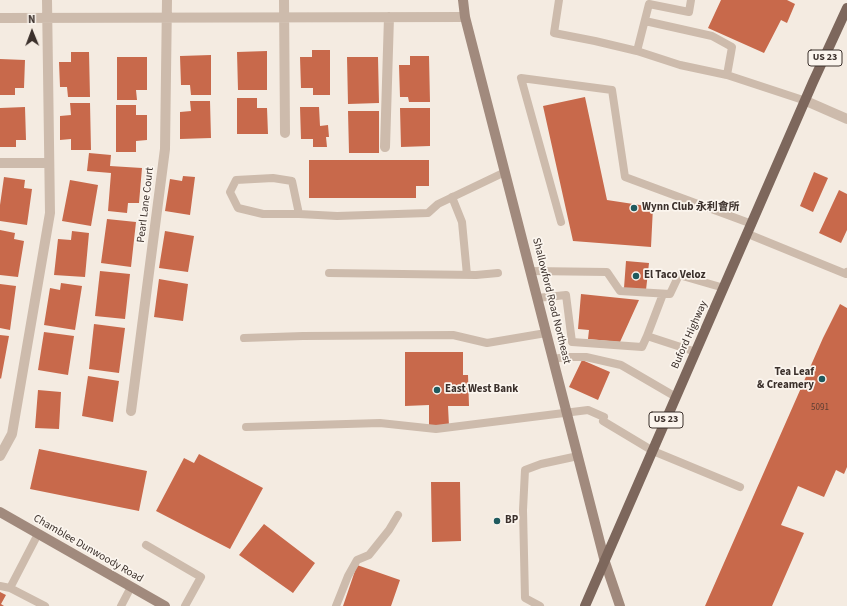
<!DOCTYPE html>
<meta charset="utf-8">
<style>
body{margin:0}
#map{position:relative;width:847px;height:606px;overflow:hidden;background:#f4ebe1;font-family:"Source Sans 3",sans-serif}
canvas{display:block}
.north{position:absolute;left:12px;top:12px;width:40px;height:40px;-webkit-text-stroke:3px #fbf5ee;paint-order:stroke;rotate:359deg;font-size:11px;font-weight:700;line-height:16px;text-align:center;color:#3b302b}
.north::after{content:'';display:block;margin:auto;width:14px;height:18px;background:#3b302b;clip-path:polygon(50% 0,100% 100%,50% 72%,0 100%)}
</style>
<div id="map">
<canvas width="847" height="606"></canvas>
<div class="north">N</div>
</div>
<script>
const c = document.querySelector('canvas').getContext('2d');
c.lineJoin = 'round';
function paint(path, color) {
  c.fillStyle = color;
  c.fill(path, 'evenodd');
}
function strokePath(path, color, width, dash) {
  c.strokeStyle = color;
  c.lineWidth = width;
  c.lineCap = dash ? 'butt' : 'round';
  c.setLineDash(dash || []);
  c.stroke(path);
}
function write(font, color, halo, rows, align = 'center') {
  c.font = font + ' "Source Sans 3","Noto Sans SC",sans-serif';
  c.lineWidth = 3.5;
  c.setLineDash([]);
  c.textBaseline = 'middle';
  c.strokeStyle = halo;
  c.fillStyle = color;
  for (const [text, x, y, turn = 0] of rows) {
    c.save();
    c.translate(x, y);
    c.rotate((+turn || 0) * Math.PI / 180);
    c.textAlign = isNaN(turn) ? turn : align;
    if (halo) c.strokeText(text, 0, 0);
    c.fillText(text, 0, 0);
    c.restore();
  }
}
const building = new Path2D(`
 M721,0H787L795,4L787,23L781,20L764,53L708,28Z
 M312,50H330V95H313V88H301L300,57H312Z
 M267,51V90H238L237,52Z
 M71,52H89L90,97H68L67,87H60L59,62H71Z
 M211,55V95H191L190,85H181L180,56Z
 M410,56H429L430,102H409L408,97H400L399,65H410Z
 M117,57H147V90H136L137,100H117Z
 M347,57H378L379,103L348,104Z
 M0,59L25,60L24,88H15V95H0Z
 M585,97L607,200L653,207L651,247L573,241L543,106Z
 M237,98H257V108H267L268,134H237Z
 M190,101H210L211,138L180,139V112L191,111Z
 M70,103H90L91,150H71V139L60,140V116L71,115Z
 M116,105H136V115H147V140L136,141V152H116Z
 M25,107L26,140H16V147H0V108Z
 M300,107H319L320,126L328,125L329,137H326L327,147H313V139H301Z
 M400,108H430V146L401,147Z
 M348,111H379V153H349Z
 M89,153L111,155L110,166L142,168L139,203H128L127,213L108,211L111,173L87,171Z
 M309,160H429V186H416V198H309Z
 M814,172L828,178L813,212L800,206Z
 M183,176L195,177L190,215L165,211L170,179L182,181Z
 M4,177L25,180L24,188L32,189L27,225L0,221V205Z
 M70,180L98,185L91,226L62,221Z
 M839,190L847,194V230L841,243L819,233Z
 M107,219L136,222L131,267L101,263Z
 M0,230L15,233L14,239L24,241L18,277L0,275Z
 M72,231L89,233L85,277L54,275L58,239L71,240Z
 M165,231L194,236L188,272L159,268Z
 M626,261L649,263L646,290L624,288Z
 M100,271L130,274L125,319L95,316Z
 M159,279L188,284L183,321L154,317Z
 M61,283L82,286L75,330L44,325L50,288L60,290Z
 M0,284L16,286L10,330L0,328Z
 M581,294L639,300L620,342L588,339L589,330L578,329Z
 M840,304L847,308V467L844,474L836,470L824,497L798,486L781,525L804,533L772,606H705L823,338Z
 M94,324L125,328L119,373L89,369Z
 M44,332L74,336L68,375L38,370Z
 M0,335L9,336L1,379L0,378Z
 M405,352H463V375H468L469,406H448L449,426H429V405L405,406Z
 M582,360L610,372L598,400L569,387Z
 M88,376L119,381L113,422L82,416Z
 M38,390L61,392L59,429L35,428Z
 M39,449L147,471L139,511L30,489Z
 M199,454L263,488L230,549L156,511L184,458L194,463Z
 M431,482H460L461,541L432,542Z
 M264,524L315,563L293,593L239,555Z
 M357,565L400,580L391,606H343Z
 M0,592L6,595L1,604L4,606H0Z`);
const lane = new Path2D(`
 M559,0L554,33L595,41L637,51L680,65L727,75L806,101
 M645,21L712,36L732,47L727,75
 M637,51L649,4L689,12L691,0
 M452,197L462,222L467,275
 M299,214L292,181L273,178L236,180L230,192L238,208L263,214H299L337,216L428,213L438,204L505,172
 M561,222L521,78L612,90L625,177L752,224
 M748,234L846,274L847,272
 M531,271L607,272L620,291L670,294L679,275L724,288
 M329,273L476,275L498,273
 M663,294L647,336L696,352
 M537,298L566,295L572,342L642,347L647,336
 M244,338L303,336L453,335L487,343L546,333
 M553,359L566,357H586L621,365L676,397
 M603,421L653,451L740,487
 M246,427L380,423L436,429L588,410L604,417
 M38,534L10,588L45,606
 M146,545L201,577L185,606
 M0,586L10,588
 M121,606L131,587
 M336,606L348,576L357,560L369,555L389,530L398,515
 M540,606L525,598L523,510L525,470L541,464L578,456`);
const street = new Path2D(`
 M284,0L285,133
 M0,18L465,17
 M806,101L847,119
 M385,147L389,17
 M0,163H49
 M131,411L165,149L167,0
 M0,456L12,434L50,213L47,0`);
const secondary = new Path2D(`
 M463,0L465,17L605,562L620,606
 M0,512L165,606`);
const primary = new Path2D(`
 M585,606L813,82L847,8`);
const markers = [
 [634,208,4,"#1f5a5e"],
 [636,276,4,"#1f5a5e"],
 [822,379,4,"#1f5a5e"],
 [437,390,4,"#1f5a5e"],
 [497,521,4,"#1f5a5e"]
];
const numberNames = [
 ["5091",820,408]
];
const shields = [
 [825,58,34],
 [666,420,34]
];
const shieldNames = [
 ["US 23",825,58],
 ["US 23",666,420]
];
const streetNames = [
 ["Pearl Lane Court",146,205,-83],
 ["Shallowford Road Northeast",551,301,76],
 ["Buford Highway",690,335,-66],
 ["Chamblee Dunwoody Road",88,549,30]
];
const poiNames = [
 ["Wynn Club 永利會所",642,208],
 ["El Taco Veloz",644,276],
 ["Tea Leaf",814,373,"right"],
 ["& Creamery",814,386,"right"],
 ["East West Bank",445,390],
 ["BP",505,521]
];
paint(building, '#c8694b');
strokePath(lane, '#cdbbac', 8);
strokePath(street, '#cdbbac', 10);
strokePath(secondary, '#a18a7d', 10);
strokePath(primary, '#7d675c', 10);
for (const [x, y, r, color] of markers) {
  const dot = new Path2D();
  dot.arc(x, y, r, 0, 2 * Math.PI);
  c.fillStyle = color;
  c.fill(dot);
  strokePath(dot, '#fbf5ee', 1.5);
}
write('9px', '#5e3e33', null, numberNames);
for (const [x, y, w] of shields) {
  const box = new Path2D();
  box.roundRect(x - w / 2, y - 8, w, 16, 3);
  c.fillStyle = '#fbf5ee';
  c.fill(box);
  strokePath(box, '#3b302b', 1);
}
write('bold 10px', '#3b302b', null, shieldNames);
write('11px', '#3b302b', '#fbf5ee', streetNames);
write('bold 11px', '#3b302b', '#fbf5ee', poiNames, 'left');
</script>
